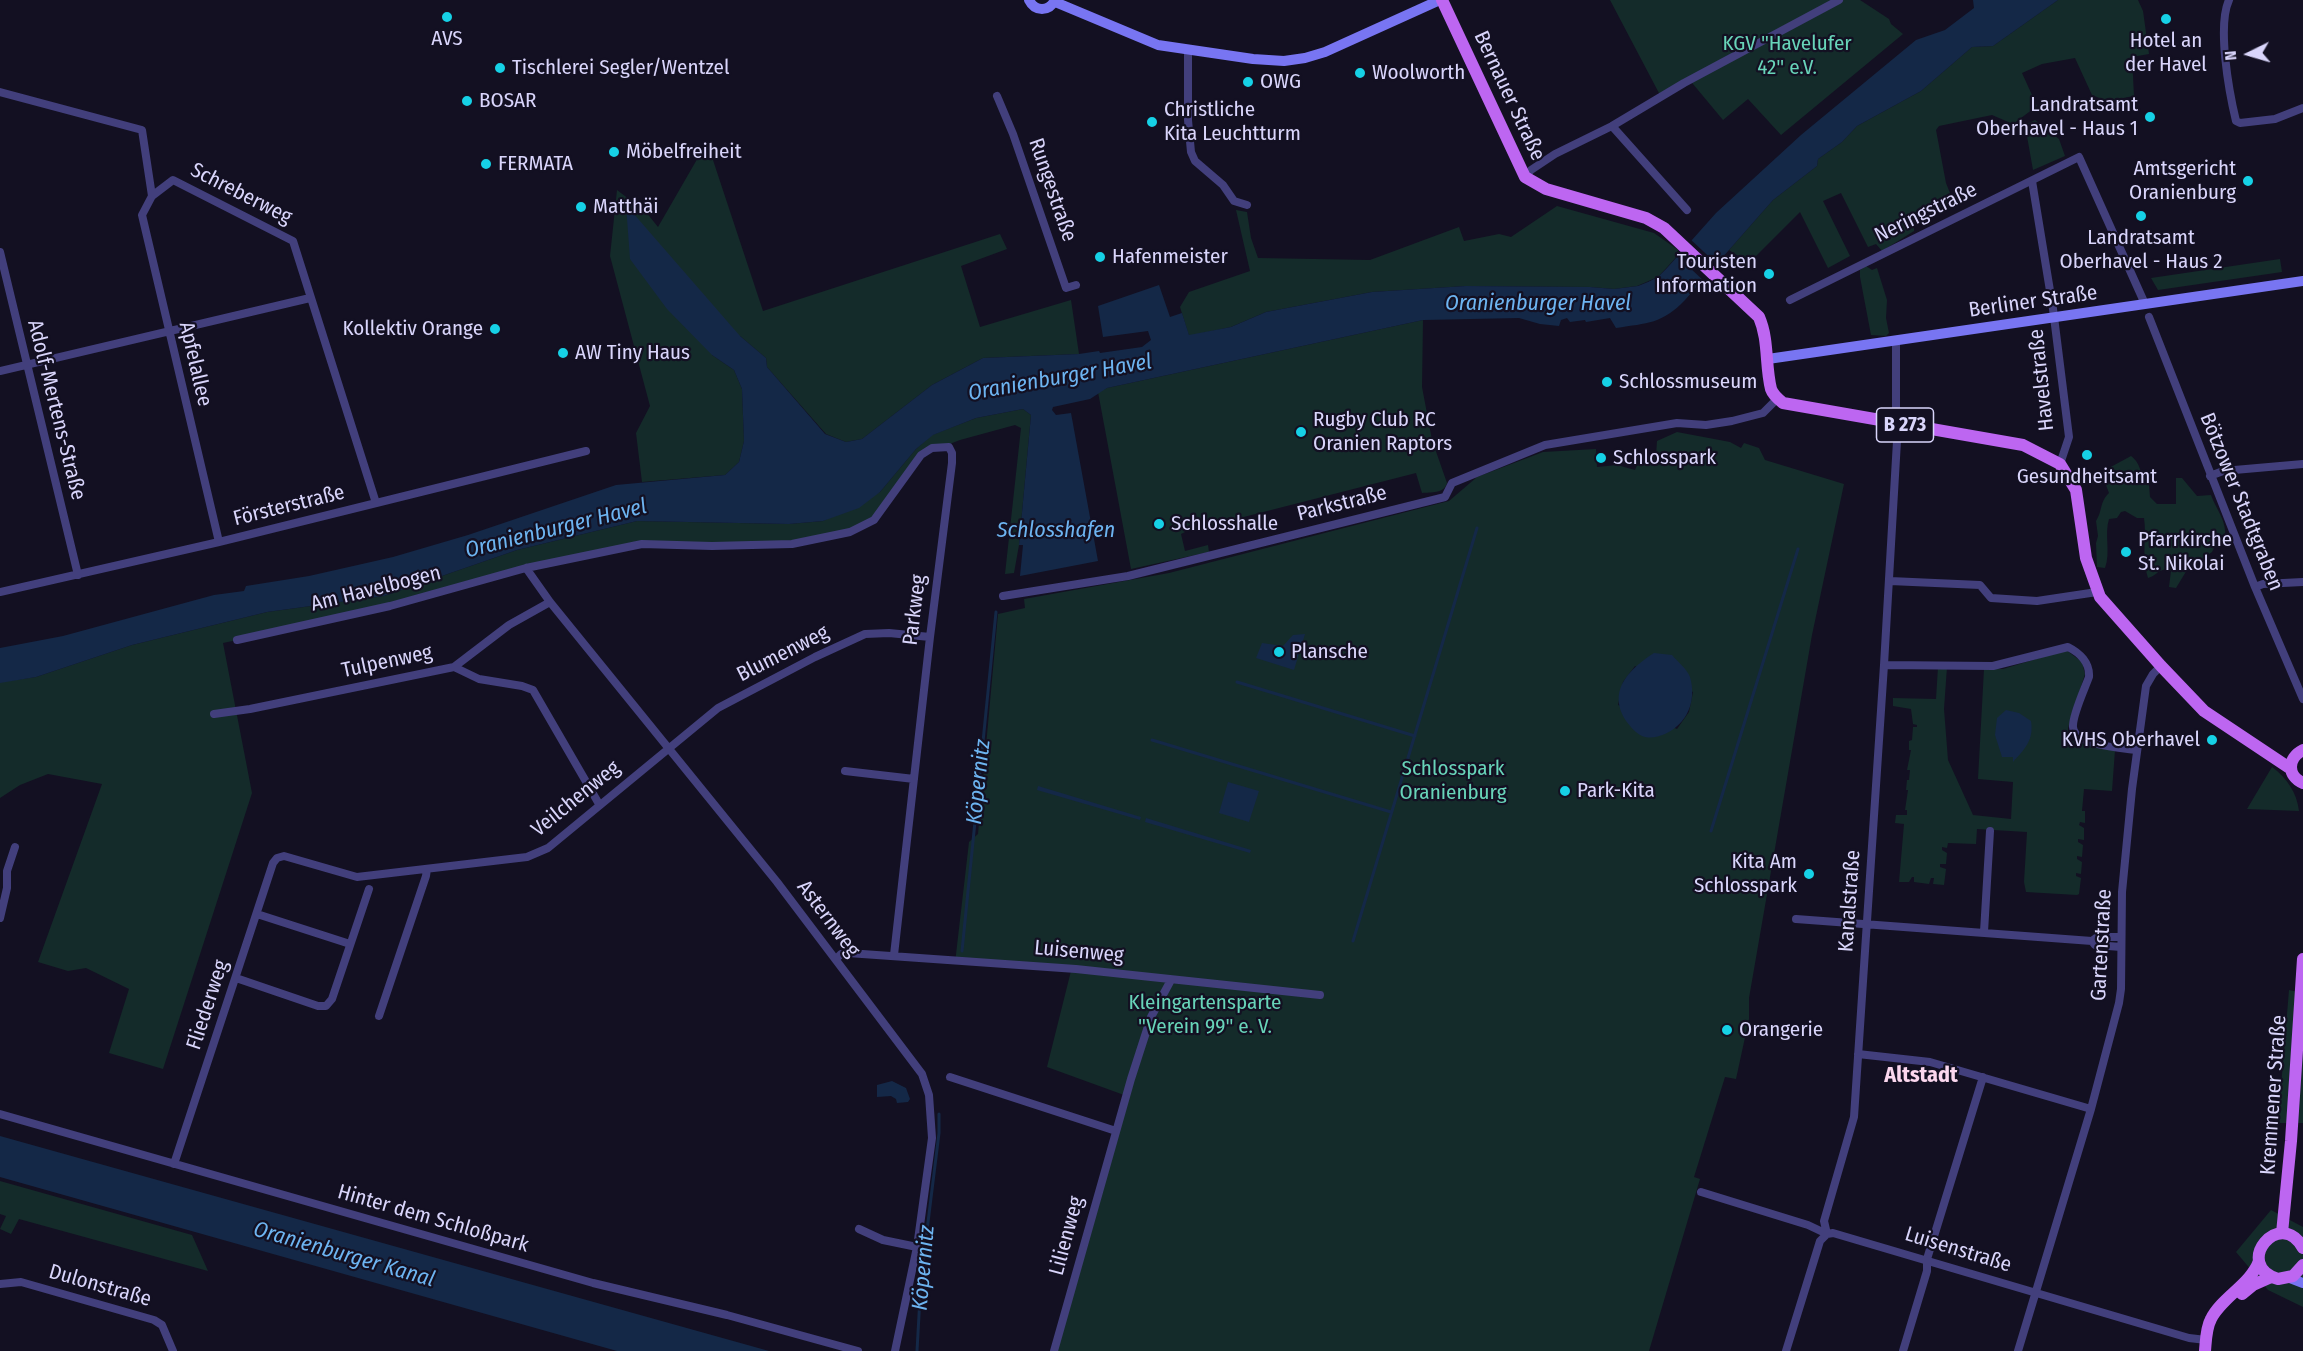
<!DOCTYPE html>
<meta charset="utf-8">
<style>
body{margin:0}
#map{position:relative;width:2303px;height:1351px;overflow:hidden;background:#131022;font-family:"Fira Sans Condensed",sans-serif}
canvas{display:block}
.north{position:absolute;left:2219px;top:24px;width:60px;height:60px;-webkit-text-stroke:4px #131022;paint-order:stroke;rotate:265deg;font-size:16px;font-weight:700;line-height:24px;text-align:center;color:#d9d5fb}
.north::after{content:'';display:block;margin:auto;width:21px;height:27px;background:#d9d5fb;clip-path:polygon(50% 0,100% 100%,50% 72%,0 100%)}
</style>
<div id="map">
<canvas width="2303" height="1351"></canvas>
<div class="north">N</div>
</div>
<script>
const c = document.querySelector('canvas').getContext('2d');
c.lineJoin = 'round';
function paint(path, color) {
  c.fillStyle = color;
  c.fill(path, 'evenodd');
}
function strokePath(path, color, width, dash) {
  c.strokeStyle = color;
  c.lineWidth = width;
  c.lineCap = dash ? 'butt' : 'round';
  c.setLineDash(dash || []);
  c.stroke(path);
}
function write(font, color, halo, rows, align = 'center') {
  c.font = font + ' "Fira Sans Condensed",sans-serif';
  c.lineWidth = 4.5;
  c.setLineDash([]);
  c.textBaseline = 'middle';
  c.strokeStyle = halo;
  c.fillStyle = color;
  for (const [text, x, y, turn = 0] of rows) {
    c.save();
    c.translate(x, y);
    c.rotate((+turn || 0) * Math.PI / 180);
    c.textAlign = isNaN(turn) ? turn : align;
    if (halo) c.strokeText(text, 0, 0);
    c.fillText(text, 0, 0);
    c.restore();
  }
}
const green = new Path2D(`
 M1610,0H1860L1889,19L1891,24L1903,34L1781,135L1748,99L1723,120L1688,78L1660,95Z
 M2058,0H2138L2143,11L2149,54L2132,57L2134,96L2107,101L2092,95L2075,58L2042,64L2022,73L2037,106L2013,124L1992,115L1939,126L1936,130L1946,183L1950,193L1951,208L1919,223L1914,226V231L1882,251L1876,244L1868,247L1841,193L1823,201L1850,256L1828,268L1800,212L1749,263L1729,250L1773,200L1817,166L1818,159L1842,142L1857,126L1921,91L1972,47L1993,46Z
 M2035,120L2059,139L2065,156L2033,170L2025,125Z
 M707,142L763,311L1000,234L1007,249L961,266L980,327L1071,300L1079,354L983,358L932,385L862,439L846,442L826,434L767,367L766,358L740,336L712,355L734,370L742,389L744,441L739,462L725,475L642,482L636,433L650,406L610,256L617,190L646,212L658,227Z
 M1557,206L1654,233L1681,252L1658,277L1637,286L1614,289L1590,287L1466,286L1372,292L1266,312L1231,327L1189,336L1180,307L1189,292L1250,271L1236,210L1247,212L1251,238L1258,258L1370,260L1459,227L1464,241L1499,234L1511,237Z
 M2280,259L2282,272L2158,290L2151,278Z
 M1866,266L1872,270L1877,268L1887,300L1886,318L1889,333L1886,336L1871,335L1860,277V270Z
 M1423,320L1422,387L1432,440L1447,483C1444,494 1431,492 1422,493L1416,473L1185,532L1181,534L1185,551L1208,545L1209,552L1131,569L1098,392L1107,388Z
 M1023,409L1031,415L1019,545L1014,573L1005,574L1021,428L1015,425L960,440L921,455L874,520L850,532L792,544H642L527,568L314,624L223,643L252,793L163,1069L109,1053L129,989L86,968L68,971L38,962L102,784L48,774L20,785L0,798V682L36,677L132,645L267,612L384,596L517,550L637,521L789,524L823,521L880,492L916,449L932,435L976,418Z
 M1677,432L1730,442L1741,448L1744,443L1759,448L1765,460L1844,484L1812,635L1749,998V1019L1736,1079L1725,1077L1694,1177L1700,1179L1649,1351H1054L1124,1095L1047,1067L1071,971L955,963L969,842L978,834L998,614L1025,608L1024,599L1169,573L1449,501L1477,477L1543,452L1596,449L1597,467L1617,465L1635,470L1640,458L1656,456L1657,441ZM1635,666L1693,692L1689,712L1677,729L1618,705L1623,682Z
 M2131,456C2142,464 2139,475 2149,485L2150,497L2157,504H2176V478H2182L2197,496L2211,495C2216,509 2227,521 2225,537L2215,546L2212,552L2187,570L2176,588L2169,587L2171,571C2161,566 2158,575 2148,578C2141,558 2147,537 2144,518H2137L2125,511L2121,512L2117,518L2109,519C2104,535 2111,552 2105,568L2097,567L2096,543L2098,536L2096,521C2103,510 2099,503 2109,493L2104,480L2107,469Z
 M2066,650L2082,662L2085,674L2068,728V734L2072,741L2115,750L2112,791L2084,789L2082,811H2085V823L2080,822L2079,825L2084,828V840L2078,839V842L2083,845L2082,857L2077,856V859L2082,862L2081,874L2076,873V876L2081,878L2079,894L2077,895L2026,892L2024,882L2027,832L1977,829L1976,844L1948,843L1947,848L1942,847V850L1947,853L1946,864H1940V867L1946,869L1944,885L1933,884L1934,878H1931L1929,884L1914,882V877H1912L1909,882H1899L1904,824L1895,823L1896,815H1907V810H1905L1908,790H1906L1907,780H1909L1910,770H1907L1911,750H1909V741L1912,740L1913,727H1917V725L1913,724L1911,709L1893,706V698L1936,699L1938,667H1947L1944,709L1948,760L1973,815L2011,819L2013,782L1978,779L1984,669H2003Z
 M2272,767C2287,778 2297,793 2299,811L2247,809Z
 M2289,990L2303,993V1123H2278Z
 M0,1181L192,1235L208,1271L19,1219L11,1234L0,1229L6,1216L0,1214Z
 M2271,1210L2303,1227V1307L2268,1290L2236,1252Z`);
const water = new Path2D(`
 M1973,0H2058L1993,46L1972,47L1921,91L1857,126L1842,142L1818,159L1817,166L1773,200L1685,300C1662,324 1648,323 1616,328L1610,318L1586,322L1585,320L1570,322L1567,318L1561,320L1559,326L1540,324L1519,318L1423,320L1107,388L1090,399L1053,407L1052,410L1056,415L1071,413L1098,561L1020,576L1023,545H1019L1031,415L1023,409L976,418L933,435L916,449L880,492L859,508L823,521L789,524L637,521L517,550L384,596L267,612L132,645L36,677L0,683V648L63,636L214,595L244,591L246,586L309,576L393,557L468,535L616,485L725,475L739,462L744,441L742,389L734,370L712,355L667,309L630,259L626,205L740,336L766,358L767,367L825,434L846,442L862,439L932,385L983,358L1079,354L1099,351L1100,353L1142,347L1151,340L1148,331L1103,337L1098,306L1159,285L1170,317L1182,313L1189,335L1231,327L1266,312L1372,292L1466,286L1590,287L1614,289L1638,286L1648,282L1658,277L1667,268L1716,213L1801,135L1916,40L1945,30L1974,8Z
 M1305,634L1294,670L1256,658L1262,643L1283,646L1293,635Z
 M1654,653L1672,655C1678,662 1687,669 1690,677C1697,701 1687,724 1665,734C1658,737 1650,739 1642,736C1635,733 1627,723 1623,716C1609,688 1631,668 1654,653Z
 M2006,710L2019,713L2031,721C2034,740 2025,749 2013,762V757H2002L1995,735L1997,718Z
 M1228,782L1259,791L1249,822L1219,813Z
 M1038,786L1141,817L1140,820L1037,790Z
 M1146,818L1251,850L1250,853L1145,822Z
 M892,1081L906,1088L910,1099L908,1102L897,1103L896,1099L891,1096L877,1097V1085Z
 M0,1136L769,1351H617L0,1177Z`);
const pier = new Path2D(`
 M1689,238L1719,266L1705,282L1675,254Z`);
const stream = new Path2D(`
 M1237,682L1415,736
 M1152,740L1391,812
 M1711,831L1798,549
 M1353,941L1477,528
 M962,951L996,612
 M917,1351L921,1279L939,1133V1114`);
const street = new Path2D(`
 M2229,0C2217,26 2229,92 2236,121L2240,123L2275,119L2303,108
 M1188,50V120L1191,152L1195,161L1223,185L1234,201L1247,205
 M0,92L142,130L152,196L173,180L293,241L376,503
 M997,96L1013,134L1066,288L1076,285
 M1612,126L1687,210
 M1525,177L1531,170L1555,154L1612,126L1684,83L1839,0
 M2032,181L2053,309L2069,437L2060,464
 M152,196L142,215L219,542
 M0,252L78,575
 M1790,300L2079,157L2145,304
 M2149,317L2255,587L2303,699
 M0,371L310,298
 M1896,423V342
 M2210,476L2223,471L2303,464
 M526,568L550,602L777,882L922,1074L929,1095L932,1138L917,1247L895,1351
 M1890,581L1980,585L1991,598L2037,601L2097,592
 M2255,587L2263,584L2303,582
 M0,592L219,542L586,451
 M1003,596L1128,576L1433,500L1445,497L1452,483L1545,445L1677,423L1706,425L1732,421L1763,413L1777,399
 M237,640L390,606L526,568L642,544L712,546L792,544L850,532L874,520L921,455L932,448L949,447L952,453V463L930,637L894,955
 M1884,665L1993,666L2068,647C2080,653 2090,663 2089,677C2085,688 2072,716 2073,727C2075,746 2122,748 2137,750
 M454,667L479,679L522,686L533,690L599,804
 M214,714L250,709L454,667L509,625L550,602
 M845,771L914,779
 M257,914L350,944
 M0,918L7,888V871L15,847
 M1796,919L2092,941L2095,945L2121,947
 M1984,932L1990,831
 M2092,941L2097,937H2121
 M836,959L841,954L848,953L1076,969L1320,995
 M236,978L318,1006H326L332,999L369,889
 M379,1016L426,876L427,869
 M1858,1054L1930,1062L2091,1109
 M950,1077L1116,1131
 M0,1114L593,1283L727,1315L858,1351
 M174,1164L273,863L277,858L284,856L357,877L527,857L548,848L718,708L815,657L865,634L889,633L930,637
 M1701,1192L1808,1225L1827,1234L1833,1233L2189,1338L2206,1340
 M859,1229L883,1240L917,1247
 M1827,1234L1824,1221L1854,1117L1884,665L1897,441
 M0,1284L21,1282L154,1320L162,1325L173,1351
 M1054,1351L1131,1079L1151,1017L1171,980
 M1786,1351L1820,1241L1827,1234
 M1903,1351L1927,1271V1259L1983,1077
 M2018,1351L2091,1109L2119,1003L2121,989L2122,892L2132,789L2146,686L2153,674L2161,666`);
const secondary = new Path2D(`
 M1029,0C1035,12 1049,12 1055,0
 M1055,2L1158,45L1253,59L1284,61L1305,58L1325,52L1440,0
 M1768,359L2303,281
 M2290,1278L2303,1283`);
const primary = new Path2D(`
 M1442,0L1525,177L1546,189L1646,218L1664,228L1759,317C1769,340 1765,365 1771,389C1773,395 1778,399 1783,403L2023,445L2060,464L2076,490L2086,558L2100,597L2161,666L2204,711L2291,769
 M2303,750C2287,758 2287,776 2303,783
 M2282,1233L2291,1141L2303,959
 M2303,1248C2280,1206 2232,1265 2278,1279L2293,1276L2303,1265
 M2242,1294L2253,1285L2271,1277
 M2205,1351C2206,1340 2206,1328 2211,1319C2221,1298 2251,1284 2259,1261`);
const markers = [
 [447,17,6,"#16d1e6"],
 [2166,19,6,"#16d1e6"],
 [500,68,6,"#16d1e6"],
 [1360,73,6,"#16d1e6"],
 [1248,82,6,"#16d1e6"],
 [467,101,6,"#16d1e6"],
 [2150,117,6,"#16d1e6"],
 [1152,122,6,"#16d1e6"],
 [614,152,6,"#16d1e6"],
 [486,164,6,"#16d1e6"],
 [2248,181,6,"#16d1e6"],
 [581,207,6,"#16d1e6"],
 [2141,216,6,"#16d1e6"],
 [1100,257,6,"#16d1e6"],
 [1769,274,6,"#16d1e6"],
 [495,329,6,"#16d1e6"],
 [563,353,6,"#16d1e6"],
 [1607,382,6,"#16d1e6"],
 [1301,432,6,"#16d1e6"],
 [2087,455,6,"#16d1e6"],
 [1601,458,6,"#16d1e6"],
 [1159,524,6,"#16d1e6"],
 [2126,552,6,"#16d1e6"],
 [1279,652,6,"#16d1e6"],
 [2212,740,6,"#16d1e6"],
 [1565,791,6,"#16d1e6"],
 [1809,874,6,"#16d1e6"],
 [1727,1030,6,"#16d1e6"]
];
const shields = [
 [1905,425,57]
];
const shieldNames = [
 ["B 273",1905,425]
];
const poiNames = [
 ["AVS",447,39,"center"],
 ["Hotel an",2166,41,"center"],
 ["der Havel",2166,65,"center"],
 ["Tischlerei Segler/Wentzel",512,68],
 ["Woolworth",1372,73],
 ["OWG",1260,82],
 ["BOSAR",479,101],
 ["Landratsamt",2138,105,"right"],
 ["Oberhavel - Haus 1",2138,129,"right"],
 ["Christliche",1164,110],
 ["Kita Leuchtturm",1164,134],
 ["Möbelfreiheit",626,152],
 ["FERMATA",498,164],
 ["Amtsgericht",2236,169,"right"],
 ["Oranienburg",2236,193,"right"],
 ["Matthäi",593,207],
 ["Landratsamt",2141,238,"center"],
 ["Oberhavel - Haus 2",2141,262,"center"],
 ["Hafenmeister",1112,257],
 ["Touristen",1757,262,"right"],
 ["Information",1757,286,"right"],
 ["Kollektiv Orange",483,329,"right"],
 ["AW Tiny Haus",575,353],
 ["Schlossmuseum",1619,382],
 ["Rugby Club RC",1313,420],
 ["Oranien Raptors",1313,444],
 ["Schlosspark",1613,458],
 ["Gesundheitsamt",2087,477,"center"],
 ["Schlosshalle",1171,524],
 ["Pfarrkirche",2138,540],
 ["St. Nikolai",2138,564],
 ["Plansche",1291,652],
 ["KVHS Oberhavel",2200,740,"right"],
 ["Park-Kita",1577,791],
 ["Kita Am",1797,862,"right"],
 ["Schlosspark",1797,886,"right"],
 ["Orangerie",1739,1030]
];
const parkNames = [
 ["KGV \"Havelufer",1787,44],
 ["42\" e.V.",1787,68],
 ["Schlosspark",1453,769],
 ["Oranienburg",1453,793],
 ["Kleingartensparte",1205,1003],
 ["\"Verein 99\" e. V.",1205,1027]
];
const streetNames = [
 ["Bernauer Straße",1509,96,65],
 ["Rungestraße",1052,190,71],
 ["Schreberweg",241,194,27],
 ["Neringstraße",1926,213,-26],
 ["Berliner Straße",2033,302,-8],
 ["Apfelallee",195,364,77],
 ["Havelstraße",2042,380,-96],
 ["Adolf-Mertens-Straße",56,410,76],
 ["Bötzower Stadtgraben",2241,502,68],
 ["Parkstraße",1342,504,-14],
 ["Försterstraße",289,506,-14],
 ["Am Havelbogen",376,589,-14],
 ["Parkweg",915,610,-83],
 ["Blumenweg",783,654,-27],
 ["Tulpenweg",387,662,-12],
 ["Veilchenweg",576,799,-39],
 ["Kanalstraße",1850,901,-86],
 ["Asternweg",828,919,53],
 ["Gartenstraße",2102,945,-87],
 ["Luisenweg",1079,952,5],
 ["Fliederweg",208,1005,-72],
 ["Kremmener Straße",2274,1095,-86],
 ["Hinter dem Schloßpark",433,1219,16],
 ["Lilienweg",1067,1236,-75],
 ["Luisenstraße",1958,1250,17],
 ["Dulonstraße",100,1286,16]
];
const waterNames = [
 ["Oranienburger Havel",1538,304],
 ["Oranienburger Havel",1060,378,-10],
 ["Oranienburger Havel",556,529,-14],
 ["Schlosshafen",1056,531],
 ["Köpernitz",979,782,-84],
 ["Oranienburger Kanal",344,1255,16],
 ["Köpernitz",924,1268,-85]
];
const neighbourhoodNames = [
 ["Altstadt",1921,1076]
];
paint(green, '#142b2a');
paint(water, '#142847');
paint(pier, '#131022');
strokePath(stream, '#142847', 3);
strokePath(street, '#423f7c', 8);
strokePath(secondary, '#7875f2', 10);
strokePath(primary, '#bd66f1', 12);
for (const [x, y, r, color] of markers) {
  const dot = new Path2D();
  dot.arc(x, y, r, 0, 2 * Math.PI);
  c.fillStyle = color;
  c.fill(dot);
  strokePath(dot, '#131022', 2);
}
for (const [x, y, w] of shields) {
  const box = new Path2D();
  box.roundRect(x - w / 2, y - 17, w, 34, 4.5);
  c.fillStyle = '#131022';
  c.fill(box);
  strokePath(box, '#d9d5fb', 1.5);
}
write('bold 20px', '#d9d5fb', null, shieldNames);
write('21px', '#d9d5fb', '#131022', poiNames, 'left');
write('21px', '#68d4b9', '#131022', parkNames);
write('21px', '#d9d5fb', '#131022', streetNames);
write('italic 22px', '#6db4f1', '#131022', waterNames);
write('bold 22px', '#fbd7ee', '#131022', neighbourhoodNames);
</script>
